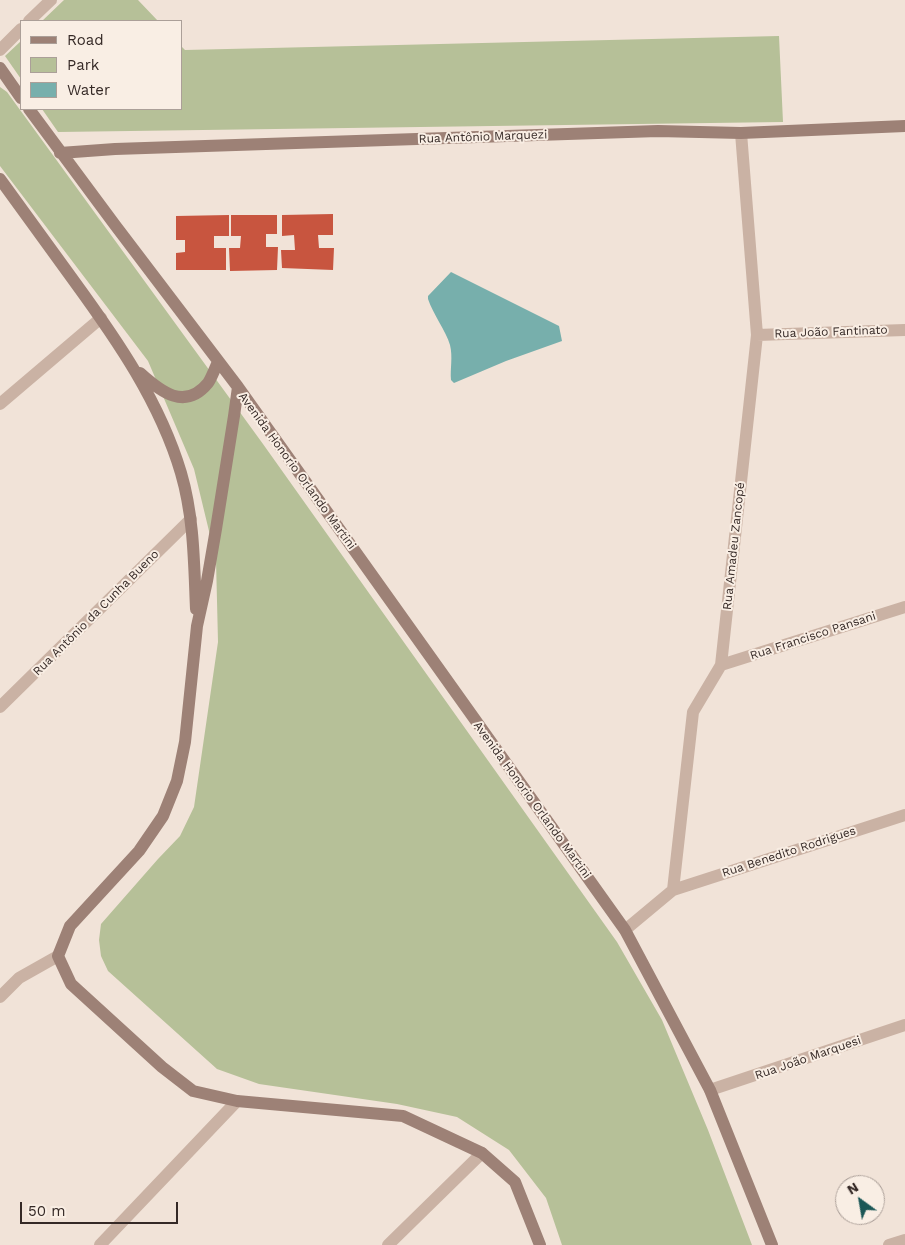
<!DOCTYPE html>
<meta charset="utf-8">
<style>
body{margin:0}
#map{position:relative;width:905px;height:1245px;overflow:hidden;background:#f1e3d8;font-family:"Work Sans",sans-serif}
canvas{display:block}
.legend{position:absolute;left:20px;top:20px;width:162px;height:90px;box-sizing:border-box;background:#f9eee4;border:1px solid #ab9f98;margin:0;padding:6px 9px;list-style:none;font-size:15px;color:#352926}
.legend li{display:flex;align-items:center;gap:10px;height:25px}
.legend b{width:25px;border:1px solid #ab9f98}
.north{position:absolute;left:835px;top:1175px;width:50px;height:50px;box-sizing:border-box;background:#f9eee4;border:1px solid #ab9f98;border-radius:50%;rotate:328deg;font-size:14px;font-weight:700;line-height:20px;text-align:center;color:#352926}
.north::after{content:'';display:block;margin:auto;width:18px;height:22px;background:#1b5756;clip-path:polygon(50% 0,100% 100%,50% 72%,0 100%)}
.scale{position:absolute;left:20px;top:1202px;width:158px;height:22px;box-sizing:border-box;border:2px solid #352926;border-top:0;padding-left:6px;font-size:15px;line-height:18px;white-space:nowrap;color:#352926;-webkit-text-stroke:4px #f9eee4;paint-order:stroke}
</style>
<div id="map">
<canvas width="905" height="1245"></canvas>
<ul class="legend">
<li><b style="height:6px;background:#9d8176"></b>Road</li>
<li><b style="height:14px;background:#b6c098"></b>Park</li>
<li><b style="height:14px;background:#77afac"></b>Water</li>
</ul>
<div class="north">N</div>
<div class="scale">50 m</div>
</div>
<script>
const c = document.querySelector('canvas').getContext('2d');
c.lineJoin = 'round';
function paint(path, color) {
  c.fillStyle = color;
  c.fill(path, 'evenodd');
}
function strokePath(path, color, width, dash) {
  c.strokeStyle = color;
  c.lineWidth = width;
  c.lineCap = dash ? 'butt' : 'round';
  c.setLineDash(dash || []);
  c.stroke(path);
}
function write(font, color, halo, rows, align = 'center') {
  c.font = font + ' "Work Sans",sans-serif';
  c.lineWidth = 4;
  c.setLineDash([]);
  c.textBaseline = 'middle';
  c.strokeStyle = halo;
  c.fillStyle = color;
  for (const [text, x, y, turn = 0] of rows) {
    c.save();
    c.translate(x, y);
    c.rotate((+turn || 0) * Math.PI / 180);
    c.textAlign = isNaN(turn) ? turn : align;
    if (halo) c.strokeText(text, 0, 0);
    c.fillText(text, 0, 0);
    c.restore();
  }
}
const green = new Path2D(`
 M64,0H138L158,21H42Z
 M779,36L783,122L58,132L42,109H181V46L185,50Z
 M21,41V79L5,56Z
 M0,87L7,92L263,444L617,942L662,1020L708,1130L752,1245H562L546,1198L509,1150L457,1117L397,1104L259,1084L217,1069L108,971L101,956L99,940L101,924L158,859L180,836L194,807L218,642L216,560L194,469L148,361L0,166Z`);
const water = new Path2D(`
 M451,272L559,326L562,341L506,361L454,383L451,380C450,369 453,357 450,345C446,331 433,314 428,299V296Z`);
const building = new Path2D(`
 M333,214V235H318L319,248H334L333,270L282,268L281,250H295L294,235L282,236V215Z
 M229,215V236H214V248H226V270H176V253L185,252V240H176V216Z
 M231,215H277V234H266V247H278L277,270L230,271L229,248H240L241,236H231Z`);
const street = new Path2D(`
 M29,21L51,0
 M0,50L21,29
 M757,335L905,330
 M0,404L101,318
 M721,665L905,607
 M0,707L191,519
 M673,890L905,815
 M625,930L673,890L693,712L721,665L757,335L741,133
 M0,997L19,978L58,956
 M710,1090L905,1025
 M100,1245L237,1101
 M388,1245L482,1153
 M889,1245L905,1240`);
const secondary = new Path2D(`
 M0,68L21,98
 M29,109L115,225L238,387L625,930L710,1090L772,1245
 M60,153L115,149L658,131L741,133L905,126
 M0,179C25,213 49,247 74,281C117,340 160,402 181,473C194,517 194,563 196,609
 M140,373C161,392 185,411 208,383C212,377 215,368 218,362
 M238,387L234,416L216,529L207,581L197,626L185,742L177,781L163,816L139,851L70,926L58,956L71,984L162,1067L193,1091L237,1101L403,1116L482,1153L515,1182L540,1245`);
const streetNames = [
 ["Rua Antônio Marquezi",483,137,-2],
 ["Rua João Fantinato",831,332,-2],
 ["Avenida Honorio Orlando Martini",297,471,54],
 ["Rua Amadeu Zancopé",734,546,-84],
 ["Rua Antônio da Cunha Bueno",96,613,-45],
 ["Rua Francisco Pansani",813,636,-18],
 ["Avenida Honorio Orlando Martini",532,800,54],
 ["Rua Benedito Rodrigues",789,852,-18],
 ["Rua João Marquesi",808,1058,-19]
];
paint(green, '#b6c098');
paint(water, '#77afac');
paint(building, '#c8553f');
strokePath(street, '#cab2a4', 12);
strokePath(secondary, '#9d8176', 12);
write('12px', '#352926', '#f9eee4', streetNames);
</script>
